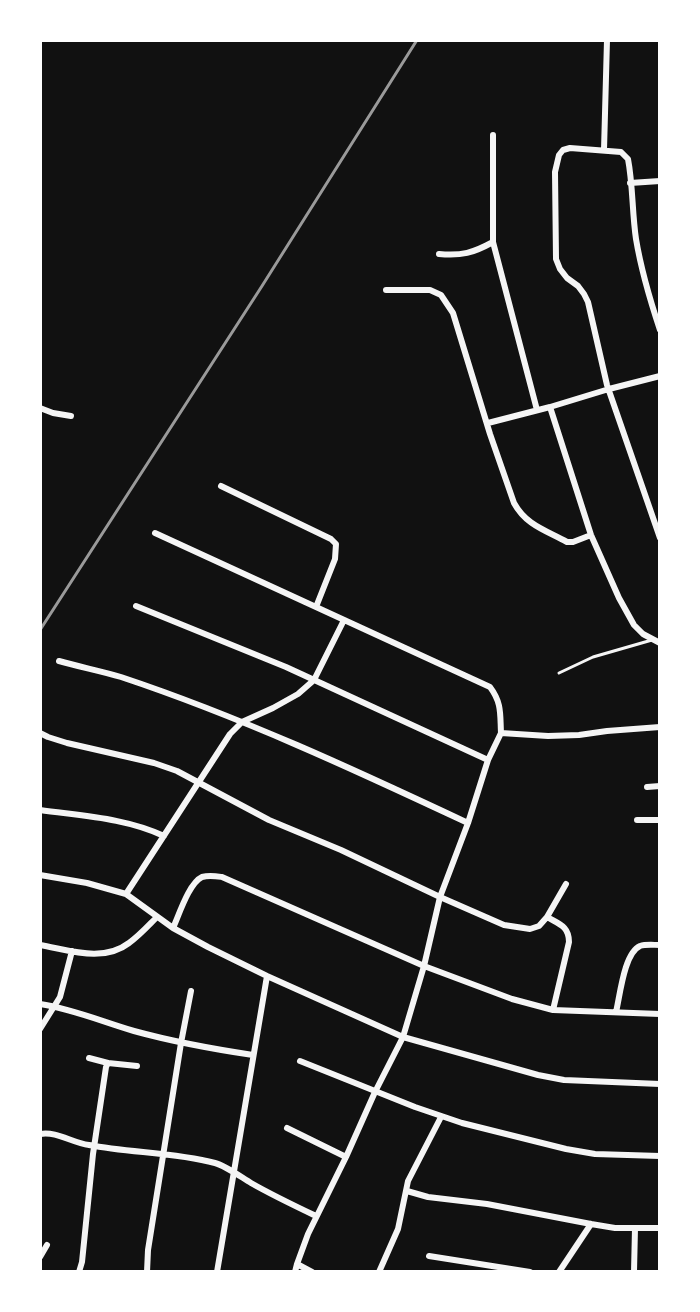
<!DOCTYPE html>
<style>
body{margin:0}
#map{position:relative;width:700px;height:1312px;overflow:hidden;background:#111;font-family:Barlow,sans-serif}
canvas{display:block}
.frame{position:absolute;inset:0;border:42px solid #fff;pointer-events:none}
</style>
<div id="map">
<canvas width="700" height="1312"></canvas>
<div class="frame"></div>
</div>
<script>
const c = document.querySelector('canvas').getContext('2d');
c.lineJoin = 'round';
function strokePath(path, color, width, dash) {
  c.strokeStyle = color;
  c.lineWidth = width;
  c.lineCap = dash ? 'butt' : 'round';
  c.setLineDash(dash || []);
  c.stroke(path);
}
const service = new Path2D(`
 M559,673L593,657L652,640`);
const minor = new Path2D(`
 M493,135V242L537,410
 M604,150L607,40
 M630,183L660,181
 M439,254C462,256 473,253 493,242
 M386,290H430L441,295L453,313L490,434L514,503C526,525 545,530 567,542H573L591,535
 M660,330C650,300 641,269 636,239C632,212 633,185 628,159L621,152L570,148L563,150L559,155L555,172L556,259L560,269L567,278L578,286L584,294L588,302L607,385L660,538
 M550,407L591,535L619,598L634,625L643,634L660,643
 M40,408L53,413L71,416
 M488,423L550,407L609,389L660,376
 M221,486L331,539L336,544L335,559L316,607
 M155,533L490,687C502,703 500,714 501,733
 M136,606L286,667L488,760
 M59,661C80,667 101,671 121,677C241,717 355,770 468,823
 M40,733L48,737L67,743L154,763L177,771L269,820L341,850L440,897L504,925L530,929L539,926L547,917L566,884
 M647,787L660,786
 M40,810C82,816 126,818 164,836
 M637,820H660
 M40,875L87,883L126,894L173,928L208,947L267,976L403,1037L538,1075L564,1080L660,1084
 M126,894L230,734L242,722L273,708L298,694L314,680L344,620
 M547,917C559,924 569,926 569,942L553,1010
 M173,928C179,915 189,883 202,877C209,875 215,876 222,877L424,966L512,999L553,1010L660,1014
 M40,945C69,950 103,963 129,943C139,936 148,926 157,917
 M40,1004C73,1009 103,1022 134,1031C174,1042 213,1049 253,1055
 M616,1012C620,996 624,953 640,946C646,944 653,945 660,945
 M40,1029L60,997L72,951
 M89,1058L108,1063
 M300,1061L415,1107L462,1123L566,1149L595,1154L660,1156
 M287,1128L346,1157
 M40,1134C57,1131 72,1143 89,1145C130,1153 174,1152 215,1163C226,1166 241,1177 251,1183C272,1195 295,1206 316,1216
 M407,1191L428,1197L487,1204L591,1224L615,1228H660
 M429,1256L530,1272
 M40,1257L47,1245
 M297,1264L312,1272
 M79,1272L82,1262L93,1154L106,1067L108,1063L137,1066
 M147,1272L148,1250L181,1043L191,991
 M217,1272L267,976
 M295,1272L297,1264L308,1234L346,1157L375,1092L403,1037L424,966L440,897L468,823L488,760L501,733L548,736L579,735L607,731L660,727
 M379,1272L398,1229L408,1181L441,1117
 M559,1272L591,1224
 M634,1272L635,1228`);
const rail = new Path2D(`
 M40,630L262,286L417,40`);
strokePath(service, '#f5f5f5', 3);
strokePath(minor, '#f5f5f5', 6);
strokePath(rail, '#9a9a9a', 3);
</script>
